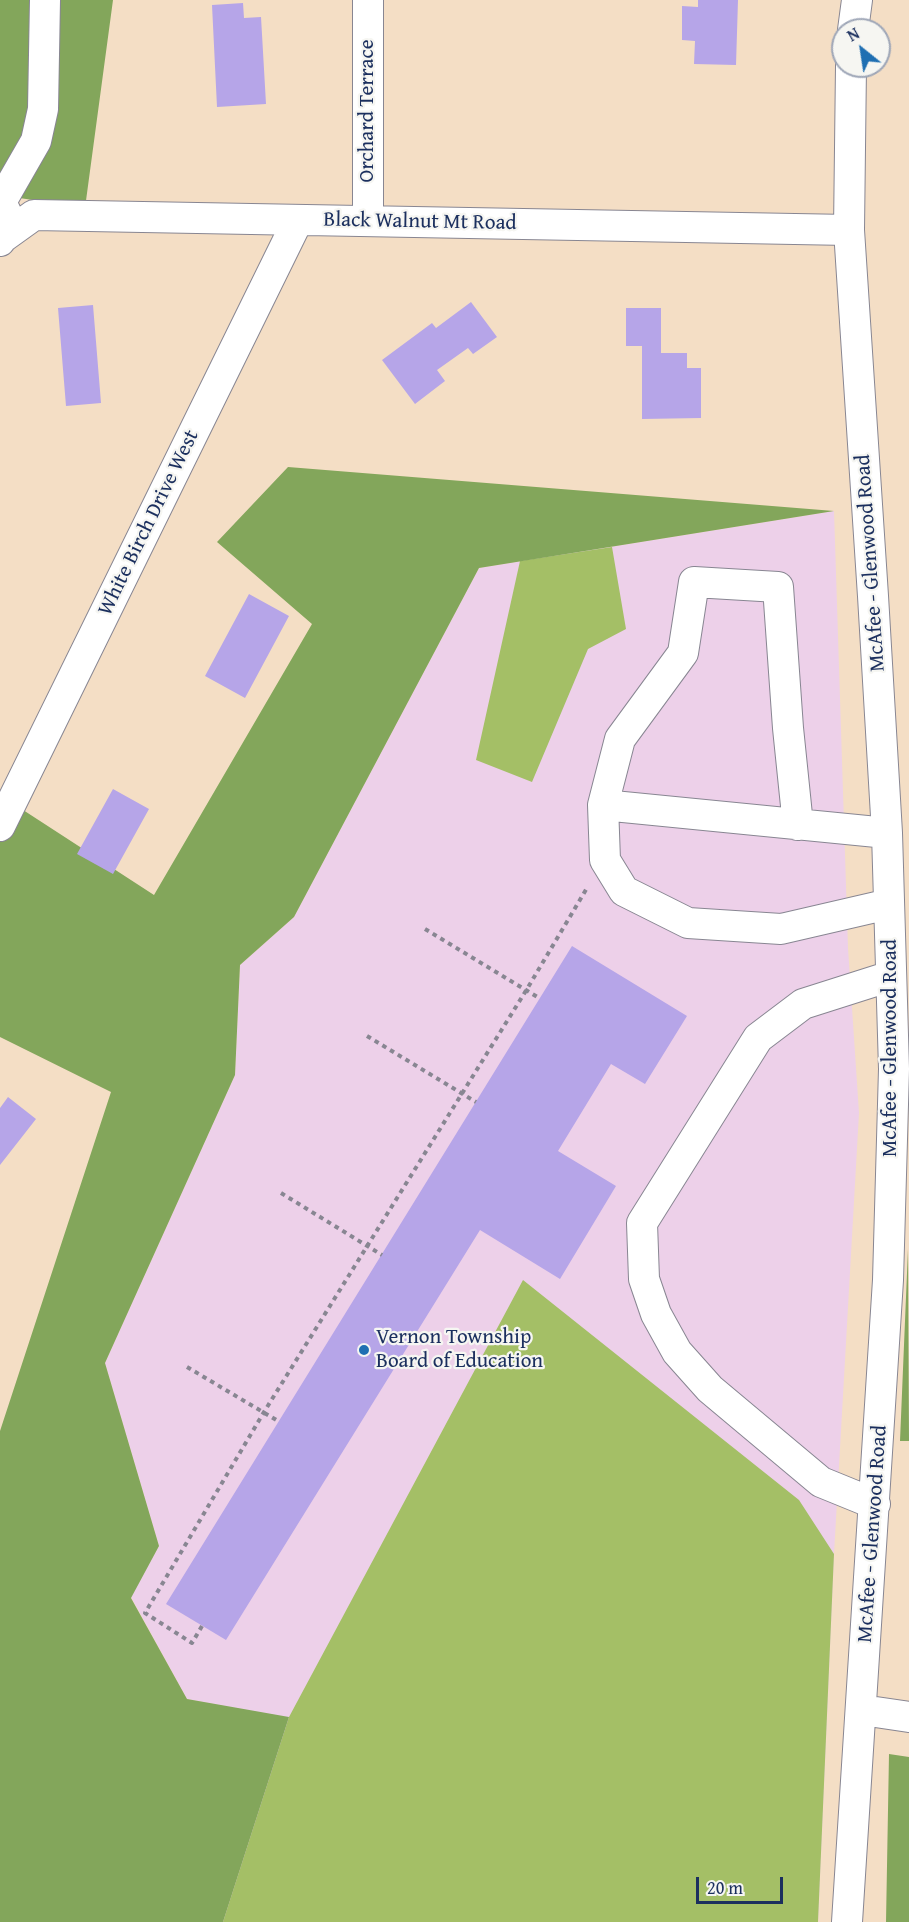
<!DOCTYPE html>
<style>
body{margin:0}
#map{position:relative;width:909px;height:1922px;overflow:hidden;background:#f4dec5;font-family:"Gentium Book Plus",serif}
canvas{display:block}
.north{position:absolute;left:831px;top:18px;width:60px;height:60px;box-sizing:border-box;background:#f6f6f2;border:2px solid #9ea6b7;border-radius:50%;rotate:330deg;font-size:16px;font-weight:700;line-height:24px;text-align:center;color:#1b2f5e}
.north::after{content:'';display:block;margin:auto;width:21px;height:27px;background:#1f6fb2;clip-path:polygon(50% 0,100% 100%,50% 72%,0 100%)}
.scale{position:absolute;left:696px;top:1877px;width:87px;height:27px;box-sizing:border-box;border:3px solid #1b2f5e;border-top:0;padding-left:8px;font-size:18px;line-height:21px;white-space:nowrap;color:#1b2f5e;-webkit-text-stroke:4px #f6f6f2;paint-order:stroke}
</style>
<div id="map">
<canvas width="909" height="1922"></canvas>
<div class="north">N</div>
<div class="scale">20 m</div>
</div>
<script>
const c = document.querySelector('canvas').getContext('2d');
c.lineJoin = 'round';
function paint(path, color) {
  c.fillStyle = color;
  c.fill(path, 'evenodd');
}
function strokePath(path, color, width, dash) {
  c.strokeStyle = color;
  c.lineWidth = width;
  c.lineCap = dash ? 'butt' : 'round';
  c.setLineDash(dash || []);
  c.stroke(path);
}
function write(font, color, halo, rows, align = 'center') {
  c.font = font + ' "Gentium Book Plus",serif';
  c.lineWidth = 4.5;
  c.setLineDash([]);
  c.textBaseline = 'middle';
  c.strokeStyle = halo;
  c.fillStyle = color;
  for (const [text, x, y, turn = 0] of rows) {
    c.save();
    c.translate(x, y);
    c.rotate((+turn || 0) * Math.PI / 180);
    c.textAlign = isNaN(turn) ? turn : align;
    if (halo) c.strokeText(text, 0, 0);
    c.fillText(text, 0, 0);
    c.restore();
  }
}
const built = new Path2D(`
 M834,511L848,948L859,1113L834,1554L818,1922H223L288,1718L187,1699L131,1597L159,1546L105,1363L235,1075L240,965L294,917L479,568Z`);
const green = new Path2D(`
 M612,547L626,629L588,649L532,782L476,760L520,561Z
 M523,1280L799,1500L834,1554L818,1922H223L289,1717Z`);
const forest = new Path2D(`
 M0,0H113L85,208L0,195Z
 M288,467L834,511L479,568L294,917L240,965L235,1075L105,1363L159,1546L131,1598L187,1699L289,1717L223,1922H0V1431L111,1092L0,1037V795L154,895L312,624L217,542Z
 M908,1249L909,1441H900Z
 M889,1754L909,1757V1922H886Z`);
const building = new Path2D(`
 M698,0H738L736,65L694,64L695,41L682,40V6L698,7Z
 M243,3L244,18L261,17L266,104L217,107L212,5Z
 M471,302L497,337L473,354L468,348L437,370L445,381L415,404L382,360L432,323L436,328Z
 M93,305L101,403L66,406L58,308Z
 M626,308H661V353H687V368H701V418L642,419V346H626Z
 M249,594L289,616L245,698L205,676Z
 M113,789L149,809L113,874L77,854Z
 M572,946L687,1016L645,1084L611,1064L558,1151L616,1186L560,1279L480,1230L226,1640L166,1604Z
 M8,1097L36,1119L0,1165V1108Z`);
const path = new Path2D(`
 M425,929L539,998
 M367,1036L476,1102
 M281,1193L382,1255
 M187,1367L278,1421
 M202,1626L192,1643L145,1613L264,1412L527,989L587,888`);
const minor = new Path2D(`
 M368,0V221
 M853,30L857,0
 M14,229L1,202L36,141L43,109L45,0
 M0,241L2,238L34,215L849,230
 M603,805L620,739L683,653L694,582L778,587L788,728L798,825
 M0,826L298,220
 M887,833L603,805L605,860L624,891L688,923L781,929L889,904
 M875,1504L821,1482L710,1389L677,1352L656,1314L644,1279L642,1223L758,1038L803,1004L891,976
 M862,1710L909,1717
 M847,1922L888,1280L894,1069L887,833L873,596L849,230L851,66`);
const markers = [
 [364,1350,6,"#1f6fb2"]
];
const streetNames = [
 ["Orchard Terrace",368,111,-90],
 ["Black Walnut Mt Road",420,222,1],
 ["White Birch Drive West",149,523,-64],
 ["McAfee - Glenwood Road",871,563,-94],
 ["McAfee - Glenwood Road",891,1048,-90],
 ["McAfee - Glenwood Road",873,1534,-86]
];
const poiNames = [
 ["Vernon Township",376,1338],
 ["Board of Education",376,1362]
];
paint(built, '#edd0e9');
paint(green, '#a4bf66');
paint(forest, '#83a65b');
paint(building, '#b6a5e8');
strokePath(minor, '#888692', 32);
strokePath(path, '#888692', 4, [4.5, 4.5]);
strokePath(minor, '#fff', 30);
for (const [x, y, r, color] of markers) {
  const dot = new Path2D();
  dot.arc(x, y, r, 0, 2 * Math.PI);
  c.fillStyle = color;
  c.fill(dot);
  strokePath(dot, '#f6f6f2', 2);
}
write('21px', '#1b2f5e', '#f6f6f2', streetNames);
write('21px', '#1b2f5e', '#f6f6f2', poiNames, 'left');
</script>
